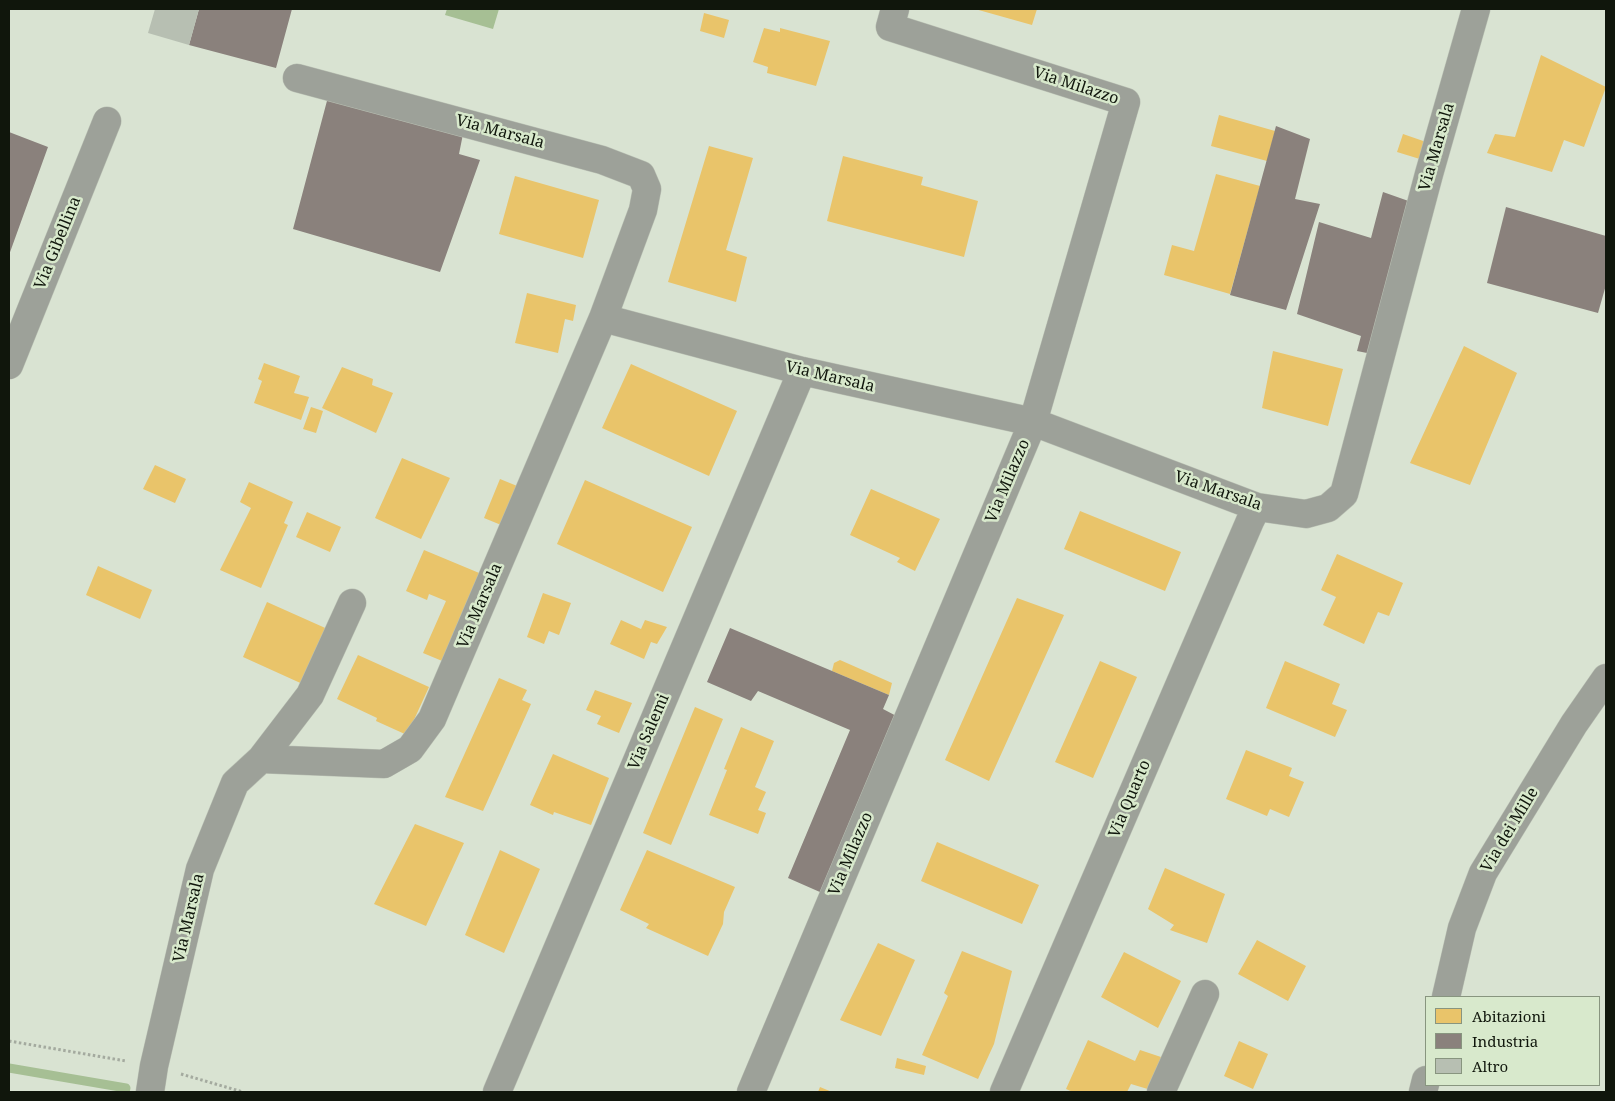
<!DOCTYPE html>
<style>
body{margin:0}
#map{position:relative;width:1615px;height:1101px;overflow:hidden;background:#d9e3d2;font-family:"Noto Serif",serif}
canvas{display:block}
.frame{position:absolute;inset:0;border:10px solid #10160c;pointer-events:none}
.legend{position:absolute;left:1425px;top:996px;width:175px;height:90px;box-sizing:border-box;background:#d8e9cc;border:1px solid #88957f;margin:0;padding:6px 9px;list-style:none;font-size:15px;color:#10160c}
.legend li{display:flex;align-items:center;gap:10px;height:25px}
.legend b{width:25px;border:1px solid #88957f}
</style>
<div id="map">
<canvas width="1615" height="1101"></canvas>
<div class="frame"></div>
<ul class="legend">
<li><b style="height:14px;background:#e9c46a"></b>Abitazioni</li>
<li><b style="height:14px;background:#8a817c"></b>Industria</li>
<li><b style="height:14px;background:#b7bfb2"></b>Altro</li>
</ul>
</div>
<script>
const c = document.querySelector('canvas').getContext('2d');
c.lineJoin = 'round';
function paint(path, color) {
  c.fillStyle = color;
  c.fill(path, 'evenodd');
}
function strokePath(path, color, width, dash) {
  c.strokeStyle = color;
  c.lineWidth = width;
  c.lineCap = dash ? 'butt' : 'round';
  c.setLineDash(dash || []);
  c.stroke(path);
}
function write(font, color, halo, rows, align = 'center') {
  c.font = font + ' "Noto Serif",serif';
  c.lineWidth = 5;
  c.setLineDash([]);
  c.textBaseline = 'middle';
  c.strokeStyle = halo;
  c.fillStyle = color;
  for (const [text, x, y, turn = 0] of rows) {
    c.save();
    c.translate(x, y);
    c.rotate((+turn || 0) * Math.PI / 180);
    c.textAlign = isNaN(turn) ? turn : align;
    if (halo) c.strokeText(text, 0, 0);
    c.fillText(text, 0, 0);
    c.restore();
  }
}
const water = new Path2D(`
 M447,9H499L493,29L445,15Z`);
const homes = new Path2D(`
 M975,9H1037L1032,25Z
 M704,13L729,20L724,38L700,31Z
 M764,28L780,32V28L830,41L816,86L767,73L768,67L753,62Z
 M1541,55L1606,87L1584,147L1564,140L1552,172L1487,153L1495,134L1515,137Z
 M1219,115L1275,131L1267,161L1211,146Z
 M1403,134L1429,143L1423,160L1397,152Z
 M709,146L753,158L726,250L747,257L736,302L668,282Z
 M843,156L923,177L921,185L978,201L964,257L827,221Z
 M1216,174L1260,186L1230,294L1164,275L1172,245L1194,251Z
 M515,176L599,200L583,258L499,234Z
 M527,293L576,305L573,321L565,319L558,353L515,343Z
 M1464,346L1517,373L1470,485L1410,463Z
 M1273,351L1343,369L1328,426L1262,408Z
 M264,363L300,376L294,393L309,397L301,420L254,403L262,381L258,379Z
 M631,364L737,411L709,476L602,428Z
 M342,367L373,379L372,385L393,393L376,433L322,408Z
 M311,407L323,411L316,433L303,429Z
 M402,458L450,478L421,539L375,518Z
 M155,465L186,479L175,503L143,489Z
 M500,479L522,488L506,527L484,518Z
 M585,480L692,527L663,592L557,544Z
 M249,482L293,502L284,523L288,525L261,588L220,570L251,508L240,502Z
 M871,489L940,519L915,571L897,562L900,558L850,535Z
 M1080,511L1181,552L1165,591L1064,549Z
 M307,512L341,527L330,552L296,537Z
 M424,550L484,575L447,663L423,653L446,601L429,594L427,600L406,591Z
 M1337,554L1403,583L1389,616L1378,612L1364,644L1323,625L1336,597L1321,590Z
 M98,566L152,590L140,619L86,595Z
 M543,593L571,603L559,635L549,631L544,644L527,637Z
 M1017,598L1064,615L989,781L945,760Z
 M267,602L332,631L307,686L243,657Z
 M621,620L641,629L645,620L667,627L657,644L651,642L644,659L610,644Z
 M358,655L429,687L407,735L376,721L377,718L337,699Z
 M840,660L892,683L889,695L832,671L834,663Z
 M1100,661L1137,677L1093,778L1055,762Z
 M1285,661L1340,684L1332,704L1347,710L1335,737L1266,708Z
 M499,678L527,690L522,700L531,704L483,811L445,797Z
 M595,690L632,703L619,733L597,724L601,716L586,710Z
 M695,707L723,719L671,845L643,833Z
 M741,727L774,741L755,787L766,792L758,810L766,813L758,834L709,815L727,770L724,769Z
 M1246,750L1292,768L1289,776L1304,782L1289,817L1270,809L1267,816L1226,799Z
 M553,754L609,778L591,825L554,812L553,815L530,805Z
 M415,824L464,843L426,926L374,904Z
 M937,842L1039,885L1022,924L921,881Z
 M500,850L540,869L504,953L465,935Z
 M647,850L735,887L724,912L723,924L708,956L646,928L649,924L620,910Z
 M1165,868L1225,894L1207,943L1170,930L1174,925L1148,909Z
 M1257,940L1306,966L1288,1001L1238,974Z
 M878,943L915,960L881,1036L840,1020Z
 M962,951L1012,971L994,1044L978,1079L922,1055L948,996L944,993Z
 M1124,952L1181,981L1158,1028L1101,997Z
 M1088,1040L1135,1061L1140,1050L1161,1057L1151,1090L1131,1084L1127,1092H1073L1066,1089Z
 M1239,1041L1268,1054L1253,1089L1224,1076Z
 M897,1058L926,1066L924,1075L895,1068Z
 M820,1087L832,1092H818Z`);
const industry = new Path2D(`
 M199,9H292L276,68L189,45Z
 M328,97L464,129L459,154L480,160L440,272L293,229Z
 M1276,126L1310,139L1295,199L1320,204L1286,310L1230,295Z
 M9,132L48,147L9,255Z
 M1383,192L1417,204L1367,353L1357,351L1361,336L1297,314L1319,222L1371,238Z
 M1506,207L1606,236V285L1598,313L1487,283Z
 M730,628L889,695L883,709L904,720L829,896L788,878L850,730L758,691L751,701L707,682Z`);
const stream = new Path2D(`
 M9,1068L126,1088L125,1092`);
const building = new Path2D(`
 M155,9H199L189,45L148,33Z`);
const path = new Path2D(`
 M9,1041L126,1061
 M181,1074L243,1092`);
const street = new Path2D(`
 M297,78L602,160L641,175L647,189L643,210L603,318
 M9,365L107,121
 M261,759L310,695L352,603
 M1446,997L1462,928L1483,873L1574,724L1606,678
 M150,1092L154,1066L200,869L235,783L261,759L384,764L410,749L432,719L603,318L802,371L1033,422L1257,507L1306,514L1328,508L1344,494L1429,174L1476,9
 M497,1092L802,371
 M751,1092L1033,422L1126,102L890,27L895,9
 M1004,1092L1250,521L1257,507
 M1161,1092L1205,994
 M1423,1092L1426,1080`);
const streetNames = [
 ["Via Milazzo",1076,86,18],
 ["Via Marsala",500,132,15],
 ["Via Marsala",1437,147,-74],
 ["Via Gibellina",58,243,-68],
 ["Via Marsala",830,377,13],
 ["Via Milazzo",1008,481,-67],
 ["Via Marsala",1218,491,19],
 ["Via Marsala",480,606,-67],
 ["Via Salemi",649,732,-67],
 ["Via Quarto",1130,799,-67],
 ["Via dei Mille",1510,830,-59],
 ["Via Milazzo",851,854,-67],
 ["Via Marsala",189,918,-77]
];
paint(water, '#a6bf94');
paint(homes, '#e9c46a');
paint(industry, '#8a817c');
strokePath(stream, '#a6bf94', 9);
paint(building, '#b7bfb2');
strokePath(street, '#bac1b4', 29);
strokePath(path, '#a4aa9f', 3, [2.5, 2.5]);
strokePath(street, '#9da199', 28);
write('16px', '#10160c', '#d8e9cc', streetNames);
</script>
